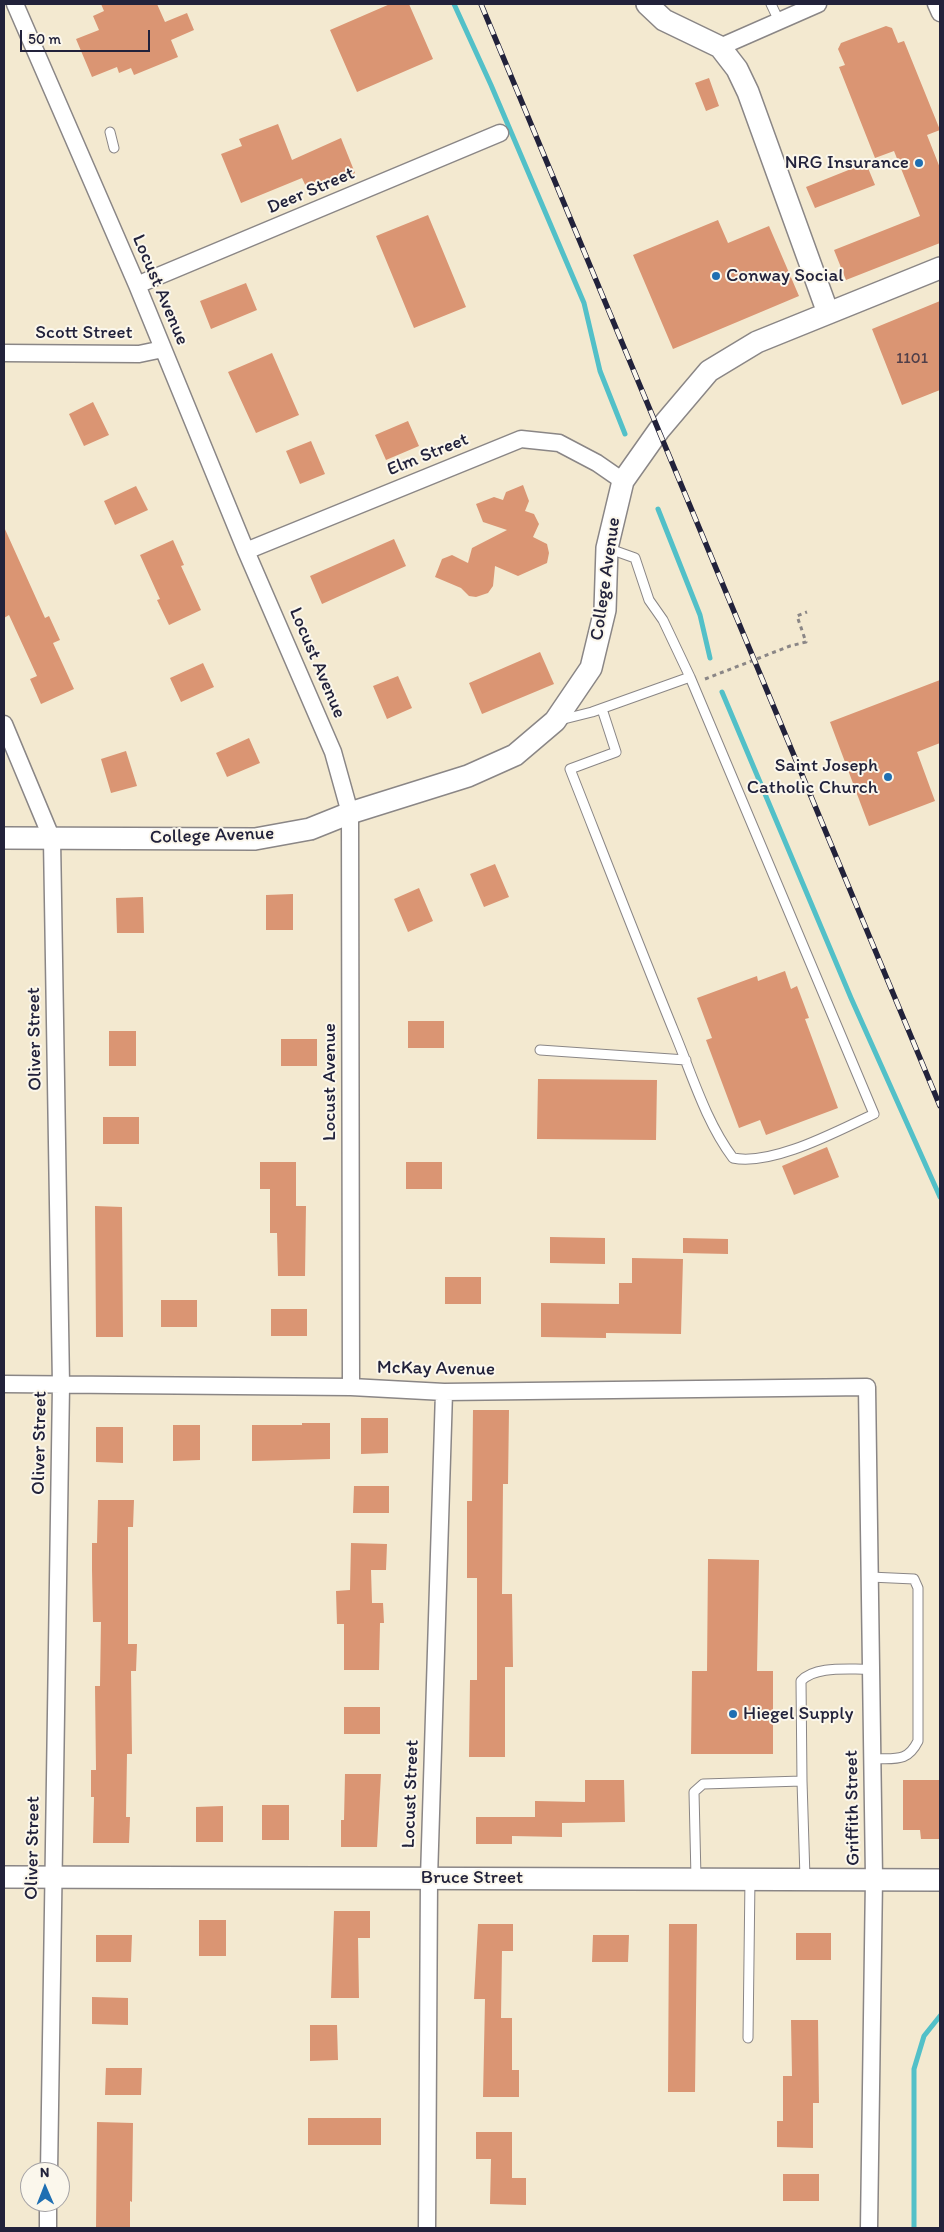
<!DOCTYPE html>
<style>
body{margin:0}
#map{position:relative;width:944px;height:2232px;overflow:hidden;background:#f3e9d0;font-family:Itim,sans-serif}
canvas{display:block}
.frame{position:absolute;inset:0;border:5px solid #22223b;pointer-events:none}
.north{position:absolute;left:20px;top:2162px;width:50px;height:50px;box-sizing:border-box;background:#fbf7ec;border:1px solid #a4a2a5;border-radius:50%;rotate:359deg;font-size:14px;font-weight:700;line-height:20px;text-align:center;color:#22223b}
.north::after{content:'';display:block;margin:auto;width:18px;height:22px;background:#1f6fb2;clip-path:polygon(50% 0,100% 100%,50% 72%,0 100%)}
.scale{position:absolute;left:20px;top:30px;width:130px;height:22px;box-sizing:border-box;border:2px solid #22223b;border-top:0;padding-left:6px;font-size:15px;line-height:18px;white-space:nowrap;color:#22223b;-webkit-text-stroke:4px #fbf7ec;paint-order:stroke}
</style>
<div id="map">
<canvas width="944" height="2232"></canvas>
<div class="frame"></div>
<div class="north">N</div>
<div class="scale">50 m</div>
</div>
<script>
const c = document.querySelector('canvas').getContext('2d');
c.lineJoin = 'round';
function strokePath(path, color, width, dash) {
  c.strokeStyle = color;
  c.lineWidth = width;
  c.lineCap = dash ? 'butt' : 'round';
  c.setLineDash(dash || []);
  c.stroke(path);
}
function paint(path, color) {
  c.fillStyle = color;
  c.fill(path, 'evenodd');
}
function write(font, color, halo, rows, align = 'center') {
  c.font = font + ' Itim,sans-serif';
  c.lineWidth = 4;
  c.setLineDash([]);
  c.textBaseline = 'middle';
  c.strokeStyle = halo;
  c.fillStyle = color;
  for (const [text, x, y, turn = 0] of rows) {
    c.save();
    c.translate(x, y);
    c.rotate((+turn || 0) * Math.PI / 180);
    c.textAlign = isNaN(turn) ? turn : align;
    if (halo) c.strokeText(text, 0, 0);
    c.fillText(text, 0, 0);
    c.restore();
  }
}
const stream = new Path2D(`
 M454,4L491,85L584,303L600,371L625,434
 M658,509L700,615L710,658
 M722,692L851,998L940,1197
 M914,2228V2069L924,2036L940,2016`);
const building = new Path2D(`
 M101,4H157L165,22L187,13L194,30L171,40L178,57L134,75L131,68L119,73L117,67L92,77L76,39L99,30L93,16L104,11Z
 M390,4H409L433,59L357,92L330,30Z
 M886,26L892,28L898,43L904,41L940,130L927,135L940,168V243L846,280L834,250L920,216L894,151L875,158L839,67L845,65L838,49L841,43Z
 M709,78L719,106L706,111L695,83Z
 M278,124L292,160L341,138L355,173L308,191L302,178L241,203L221,154L242,146L239,139Z
 M866,163L875,185L815,208L806,187Z
 M428,215L466,307L414,328L376,236Z
 M718,220L728,243L769,226L799,296L673,349L633,255Z
 M246,283L257,310L211,329L200,301Z
 M940,301V390L902,405L872,329Z
 M272,353L299,415L256,433L228,372Z
 M93,402L109,435L84,446L69,414Z
 M408,421L419,446L386,460L375,435Z
 M311,441L325,474L300,484L286,451Z
 M523,485L529,501L525,511L534,514L539,524L533,537L547,544L549,553L547,563L518,576L495,566L493,586L488,593L476,597L469,596L461,588L435,577L442,559L452,555L468,563L472,548L507,530L483,522L476,504L494,497L503,500L506,492Z
 M136,486L148,510L115,525L104,501Z
 M4,527L45,618L49,616L60,640L53,643L74,689L41,704L30,679L37,676L9,615L4,618Z
 M394,539L406,566L322,604L310,576Z
 M173,540L184,565L181,566L201,610L169,625L157,600L160,599L140,555Z
 M540,652L554,684L482,714L469,683Z
 M203,663L214,687L181,702L170,678Z
 M398,676L412,708L387,719L373,686Z
 M940,680V743L917,752L935,801L869,826L830,722Z
 M249,738L260,763L227,777L216,753Z
 M126,751L137,786L111,793L101,759Z
 M495,864L509,897L484,907L470,874Z
 M419,888L433,921L408,932L394,899Z
 M293,894V930H266V895Z
 M143,897L144,933H117L116,898Z
 M785,971L791,989L797,986L809,1018L805,1019L838,1108L766,1135L760,1120L739,1128L706,1040L712,1038L697,998L757,976L758,981Z
 M408,1021H444V1048H408Z
 M109,1031H136V1066H109Z
 M281,1039H317V1066H281Z
 M538,1079L657,1080L656,1140L537,1139Z
 M103,1117H139V1144H103Z
 M827,1147L839,1177L794,1195L782,1166Z
 M260,1162H296V1206H306L305,1276H278L277,1233H270V1189H260Z
 M406,1162H442V1189H406Z
 M95,1206L122,1207L123,1337H96Z
 M550,1237L605,1238V1264L550,1263Z
 M683,1238L728,1239V1254L683,1253Z
 M632,1258L683,1259L681,1334L606,1333V1338L541,1337V1303L619,1304V1283H632Z
 M445,1277H481V1304H445Z
 M161,1300H197V1327H161Z
 M271,1309H307V1336H271Z
 M473,1410H509L508,1484H503L502,1594H512L513,1667H505V1757H469L470,1680H477V1578H467V1501H472Z
 M361,1418H388V1453L361,1454Z
 M302,1423H330V1459L252,1461V1425H302Z
 M173,1425H200V1460L173,1461Z
 M96,1427H123V1463L96,1462Z
 M354,1486H389V1513H353Z
 M98,1500H134L133,1527H128V1644H137L136,1671H131L132,1754H127L126,1817H130L129,1843H93L94,1797H91V1770H96L95,1686H100L101,1622H93L92,1570V1543H97Z
 M351,1543L387,1544L386,1570H371L372,1603H383L384,1623H380L379,1670H344V1624H337L336,1591L350,1590Z
 M708,1559L759,1560L757,1671H773V1754H691L692,1671H707Z
 M344,1707H380V1734H344Z
 M345,1774H381L377,1847H341V1820H344Z
 M585,1780H624L625,1822L562,1823V1837L512,1836V1844H476V1817H535V1801L585,1802Z
 M903,1780H940V1839H921L920,1830H903Z
 M262,1805H289V1840H262Z
 M223,1806V1842H196V1807Z
 M334,1911H370V1938H358L359,1998H331Z
 M199,1920H226V1956H199Z
 M478,1924H513V1951H502L501,2018H512V2070H519V2097H483L485,1999H474Z
 M669,1924H697L695,2092H668Z
 M796,1933H831V1960H796Z
 M96,1935H132L131,1962H96Z
 M593,1935H629L628,1962H592Z
 M92,1997L128,1998V2025L92,2024Z
 M791,2020H818L819,2103H813V2148L777,2147V2121H783V2076H792Z
 M310,2025H337L338,2060L310,2061Z
 M106,2068H142L141,2095H105Z
 M308,2118H381V2145H308Z
 M97,2122L133,2123L132,2202L130,2201V2228H96Z
 M476,2132H512V2178H526V2205L490,2204L491,2159H476Z
 M783,2174H819V2201H783Z`);
const path = new Path2D(`
 M705,679L790,646L806,642L797,616L807,612`);
const service = new Path2D(`
 M771,4L779,21
 M110,132L114,148
 M602,709L616,752L570,769C605,858 639,946 675,1034C692,1075 706,1122 733,1158C773,1166 837,1131 874,1114L690,677L663,620L649,600L635,558L607,548
 M560,720L592,712L690,677
 M540,1050L686,1060
 M870,1577L914,1579L918,1588V1741C907,1763 895,1758 873,1759
 M802,1781L801,1681C816,1665 850,1670 871,1669
 M696,1878L694,1792L703,1784L802,1781L805,1878
 M748,2038L750,1878`);
const minor = new Path2D(`
 M15,4L137,285L246,551L333,752L350,813L351,1387
 M936,4L940,13
 M720,47L818,4
 M137,285L500,133
 M4,353L139,354L163,349
 M246,551L521,439L559,443L597,463L623,481
 M4,724L52,839L61,1385L49,2172
 M4,1384L351,1387L444,1392L867,1387L874,1878L869,2228
 M48,2228V2202
 M427,2228L429,1878L444,1392`);
const tertiary = new Path2D(`
 M647,4L664,20L720,47L737,69L748,92L828,313
 M4,838L255,839L310,829L350,813L468,776L515,755L555,721L591,668L605,610L607,548L623,481L659,430L709,371L757,342L940,268
 M4,1877L940,1880`);
const rail = new Path2D(`
 M481,4L940,1106`);
const markers = [
 [919,163,5,"#1f6fb2"],
 [716,276,5,"#1f6fb2"],
 [888,777,5,"#1f6fb2"],
 [733,1714,5,"#1f6fb2"]
];
const numberNames = [
 ["1101",912,359]
];
const poiNames = [
 ["NRG Insurance",909,163],
 ["Conway Social",726,276,"left"],
 ["Saint Joseph",878,766],
 ["Catholic Church",878,788],
 ["Hiegel Supply",743,1714,"left"]
];
const streetNames = [
 ["Deer Street",311,191,-23],
 ["Locust Avenue",160,290,67],
 ["Scott Street",84,333],
 ["Elm Street",428,455,-22],
 ["College Avenue",606,579,-82],
 ["Locust Avenue",317,663,67],
 ["College Avenue",212,836,-2],
 ["Oliver Street",35,1039,-91],
 ["Locust Avenue",330,1082,-90],
 ["McKay Avenue",436,1369,1],
 ["Oliver Street",40,1443,-89],
 ["Locust Street",411,1794,-88],
 ["Griffith Street",853,1808,-91],
 ["Oliver Street",33,1848,-89],
 ["Bruce Street",472,1878]
];
strokePath(stream, '#52c0c8', 5);
paint(building, '#da9573');
strokePath(service, '#8a8686', 11);
strokePath(minor, '#8a8686', 19);
strokePath(tertiary, '#8a8686', 24);
strokePath(path, '#8a8686', 3, [4, 4]);
strokePath(service, '#fff', 9);
strokePath(minor, '#fff', 16);
strokePath(tertiary, '#fff', 21);
strokePath(rail, '#22223b', 5.5);
strokePath(rail, '#fbf7ec', 4, [11]);
for (const [x, y, r, color] of markers) {
  const dot = new Path2D();
  dot.arc(x, y, r, 0, 2 * Math.PI);
  c.fillStyle = color;
  c.fill(dot);
  strokePath(dot, '#fbf7ec', 2);
}
write('16px', '#503f49', null, numberNames);
write('19px', '#22223b', '#fbf7ec', poiNames, 'right');
write('19px', '#22223b', '#fbf7ec', streetNames);
</script>
